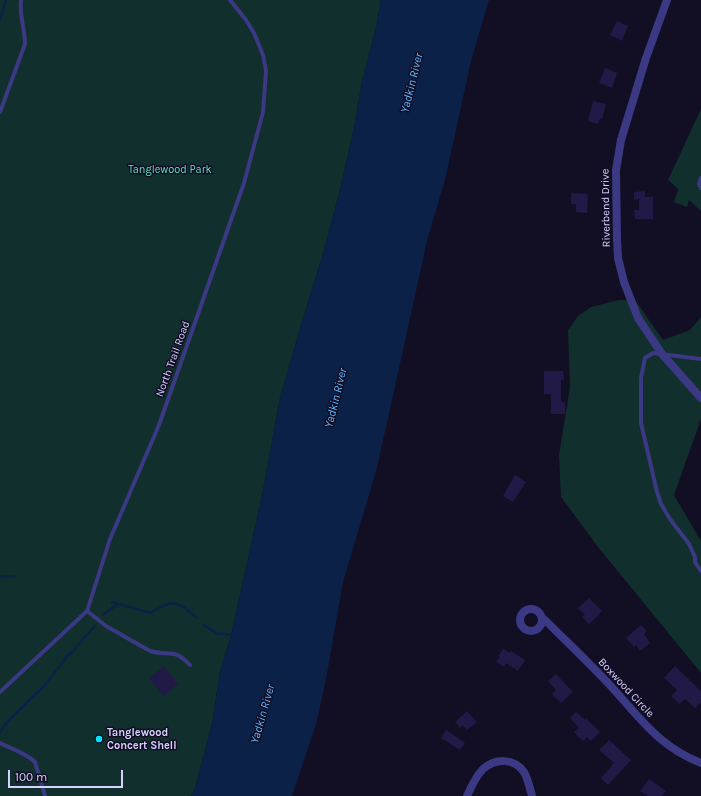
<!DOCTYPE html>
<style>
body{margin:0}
#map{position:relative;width:701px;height:796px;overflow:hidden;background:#120e24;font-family:Karla,sans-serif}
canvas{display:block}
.scale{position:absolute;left:8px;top:770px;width:115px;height:18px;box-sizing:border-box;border:2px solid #d6d1ff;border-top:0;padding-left:5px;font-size:12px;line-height:14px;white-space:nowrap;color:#d6d1ff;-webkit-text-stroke:3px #120e24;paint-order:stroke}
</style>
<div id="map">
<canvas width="701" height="796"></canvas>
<div class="scale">100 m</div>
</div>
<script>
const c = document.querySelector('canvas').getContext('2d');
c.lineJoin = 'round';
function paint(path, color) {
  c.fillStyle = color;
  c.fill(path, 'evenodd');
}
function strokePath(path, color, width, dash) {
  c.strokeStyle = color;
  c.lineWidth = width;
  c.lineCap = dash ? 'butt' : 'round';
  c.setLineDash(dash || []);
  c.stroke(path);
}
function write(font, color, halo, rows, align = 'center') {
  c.font = font + ' Karla,sans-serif';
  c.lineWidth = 3;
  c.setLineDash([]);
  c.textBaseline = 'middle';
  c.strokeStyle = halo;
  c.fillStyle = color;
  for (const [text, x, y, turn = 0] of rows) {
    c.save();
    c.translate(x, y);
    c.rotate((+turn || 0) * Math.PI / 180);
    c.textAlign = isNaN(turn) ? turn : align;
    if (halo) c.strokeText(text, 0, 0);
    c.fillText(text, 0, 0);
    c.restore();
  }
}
const green = new Path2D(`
 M0,0H381L377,24L362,82L354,128L340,190L323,254L303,318L280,398L262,496L231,635L220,672L212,724L195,788L191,796H0Z
 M701,109V211L689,200L687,207L674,202L678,190H679L668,180Z
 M619,300H635L663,340L690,330L701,317V419L674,495L701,541V673L598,547L561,497L559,455L570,387L568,330L578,316L591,307Z`);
const water = new Path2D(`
 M381,0H489L471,61L445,180L428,237L377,468L343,582L327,674L317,721L292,796H191L195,788L212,724L220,672L231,635L262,496L280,398L303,318L323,254L340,190L354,128L362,82L377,24Z`);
const stream = new Path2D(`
 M0,20L6,0
 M0,576L15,577
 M112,602L150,613C174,600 175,599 197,618
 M104,614L118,604
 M204,625L216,633L233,635
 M0,732L9,720L44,686L68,655L71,653L95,626`);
const building = new Path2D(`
 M617,21L628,26L622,41L610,35Z
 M605,68L617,73L612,88L599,83Z
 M593,101L606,104L602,119L600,118L598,124L588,121Z
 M645,191V197H653V219H635L634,210H639V199L634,200V192Z
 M571,193L588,194L587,213L576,212V204H571Z
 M544,371H563L564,380H561V402H565V414H551V394H544Z
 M515,475L526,482L513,502L503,496Z
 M589,598L602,611L589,624L582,617L585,615L578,608Z
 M641,625L647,631L644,634L650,643L640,651L636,645L634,647L626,638Z
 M503,649L510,653L511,651L525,660L518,671L506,663L504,667L496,662L500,657L498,656Z
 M164,666L178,684L163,696L149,678Z
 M675,666L701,691V702L695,708L685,699L680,704L671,696L677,690L664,678Z
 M556,674L573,692L561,703L552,694L556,690L548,681Z
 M467,711L477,722L467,730L463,725L460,728L455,722Z
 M576,712L585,720L586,718L600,732L591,741L587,737L583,741L574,732L579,728L570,718Z
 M446,730L465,743L460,750L441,738Z
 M609,740L631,760L608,785L601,778L614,763L599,750Z
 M649,779L666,791L662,796H648L640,791Z`);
const lane = new Path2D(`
 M0,112L25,44C25,29 19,15 21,0
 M701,178L699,184L701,188
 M701,359L653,353L645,358L641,378V423L657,492L661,504L670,519L689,544L695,557V562L701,571
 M87,611L106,626L150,651C169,657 173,647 190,665
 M0,692L87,611L110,539L159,425L244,183L263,112L266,71L263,55L254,33L246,20L230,0
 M0,743C12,749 26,753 35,762L45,796`);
const street = new Path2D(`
 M667,0L646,58L621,140L616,170L617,239L618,258L624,282L638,318L662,354L701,398
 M520 620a11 11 0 1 1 22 0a11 11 0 1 1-22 0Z
 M542,618L546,621C566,641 587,661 607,682C638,715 657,746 701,763
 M467,796C471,787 476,776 483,769C496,758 514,758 524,772C528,779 530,788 532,796`);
const markers = [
 [99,739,4,"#00e4fc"]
];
const parkNames = [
 ["Tanglewood Park",170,170]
];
const streetNames = [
 ["Riverbend Drive",606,208,-91],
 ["North Trail Road",173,359,-70],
 ["Boxwood Circle",626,688,47]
];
const poiNames = [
 ["Tanglewood",107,733],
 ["Concert Shell",107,746]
];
const waterNames = [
 ["Yadkin River",412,83,-76],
 ["Yadkin River",336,398,-76],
 ["Yadkin River",263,714,-74]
];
paint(green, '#112f2d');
paint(water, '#0b2147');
strokePath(stream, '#0b2147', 2.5);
paint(building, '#221a46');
strokePath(lane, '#3b3884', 4);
strokePath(street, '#3b3884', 8);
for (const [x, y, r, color] of markers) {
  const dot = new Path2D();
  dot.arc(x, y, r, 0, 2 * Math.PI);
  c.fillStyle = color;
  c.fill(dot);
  strokePath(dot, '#120e24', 1.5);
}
write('11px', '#5be2c0', '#120e24', parkNames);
write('11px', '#d6d1ff', '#120e24', streetNames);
write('bold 11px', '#d6d1ff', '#120e24', poiNames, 'left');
write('italic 12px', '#5fb5ff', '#120e24', waterNames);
</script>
